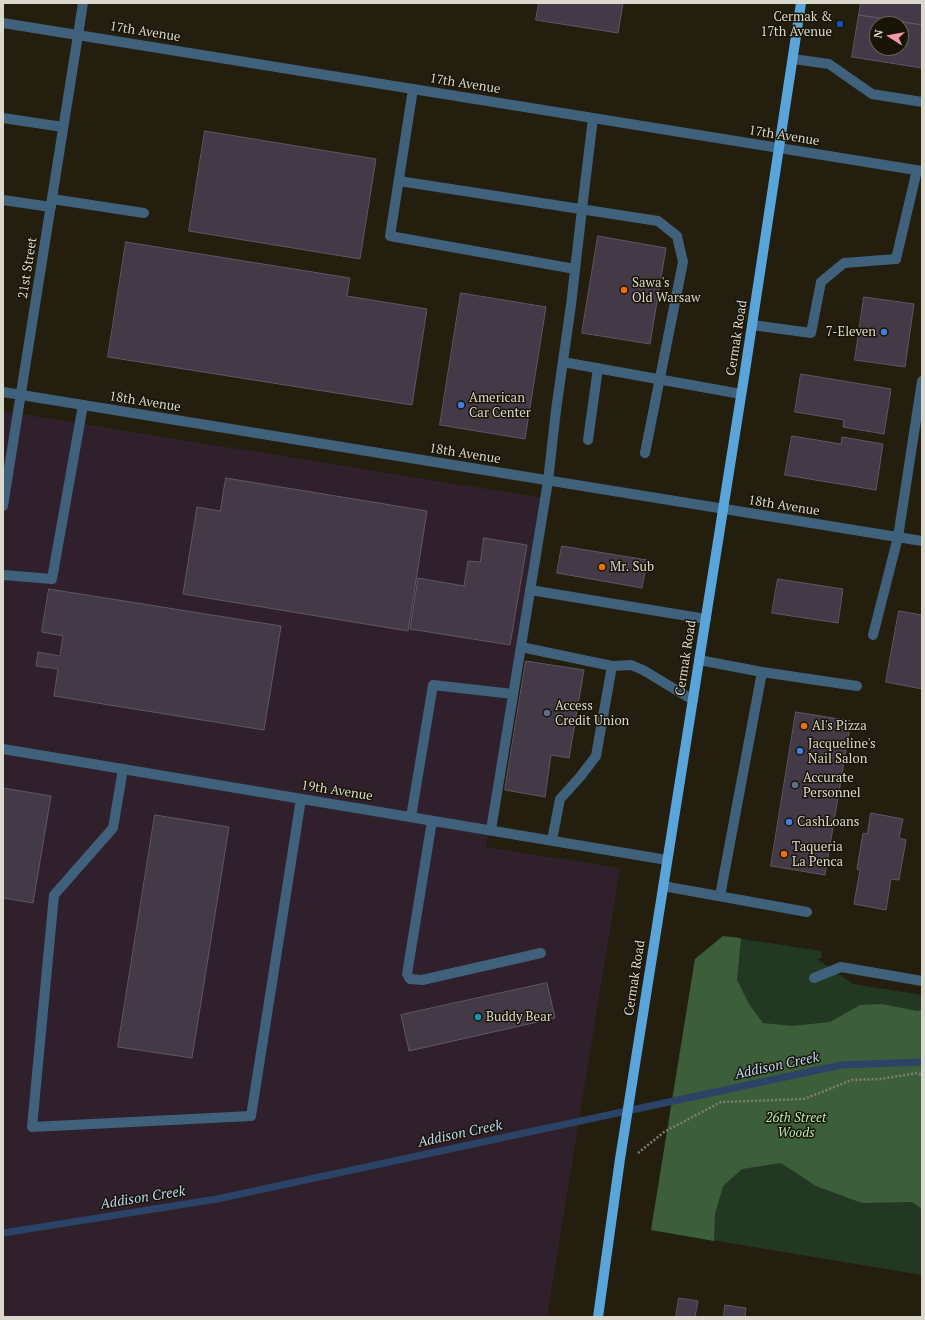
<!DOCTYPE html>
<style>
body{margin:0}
#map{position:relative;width:925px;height:1320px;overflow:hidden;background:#231e0e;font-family:"PT Serif",serif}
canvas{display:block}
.frame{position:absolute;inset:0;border:4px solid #dbd9ce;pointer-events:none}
.north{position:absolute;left:869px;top:16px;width:40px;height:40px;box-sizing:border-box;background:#191506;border:1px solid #676356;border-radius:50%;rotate:281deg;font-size:11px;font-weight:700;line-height:16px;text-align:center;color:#dbd9ce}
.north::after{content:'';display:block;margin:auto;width:14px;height:18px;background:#f49aa6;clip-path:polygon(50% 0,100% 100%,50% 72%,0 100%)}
</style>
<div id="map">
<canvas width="925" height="1320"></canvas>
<div class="frame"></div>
<div class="north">N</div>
</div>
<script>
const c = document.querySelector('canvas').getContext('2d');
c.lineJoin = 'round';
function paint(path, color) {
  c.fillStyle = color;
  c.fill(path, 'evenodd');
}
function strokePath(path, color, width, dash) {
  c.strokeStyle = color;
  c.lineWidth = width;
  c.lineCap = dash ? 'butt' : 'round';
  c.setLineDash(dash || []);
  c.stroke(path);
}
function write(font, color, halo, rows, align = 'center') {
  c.font = font + ' "PT Serif",serif';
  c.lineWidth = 3;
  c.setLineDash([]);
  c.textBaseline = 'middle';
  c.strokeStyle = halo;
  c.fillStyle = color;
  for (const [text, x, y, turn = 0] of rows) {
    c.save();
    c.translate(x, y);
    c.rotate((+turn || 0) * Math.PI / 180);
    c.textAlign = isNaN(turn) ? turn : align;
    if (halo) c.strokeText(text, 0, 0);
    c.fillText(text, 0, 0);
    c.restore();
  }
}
const industrial = new Path2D(`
 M3,411L543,498L486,847L620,868L547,1317H3Z`);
const green = new Path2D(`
 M723,936L822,951L821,958L817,959L853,984L922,995V1275L651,1230L695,959Z`);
const forest = new Path2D(`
 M723,936L741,938L737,980L749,1004L763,1023L792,1026L830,1022L860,1005L882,1004L917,1011L922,1010V1209L912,1202L862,1203L816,1186L781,1163L742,1169L723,1186L715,1214L714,1241L651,1230L695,959Z`);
const stream = new Path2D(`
 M3,1233L217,1199L841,1065L922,1062`);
const building = new Path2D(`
 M539,3H623L618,33L536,20Z
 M861,3H922V25L859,15Z
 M859,15L922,25V68L852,57ZM877,24H901V48H877Z
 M205,131L376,159L360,259L189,231Z
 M598,236L666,248L650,344L582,333Z
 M126,242L350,278L347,296L427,309L412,405L108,357Z
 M461,293L546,307L525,439L440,425Z
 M864,297L914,304L905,367L855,360Z
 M801,374L891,389L884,434L843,427L844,420L795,412Z
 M792,436L841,444L842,437L883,444L876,490L785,475Z
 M226,478L427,511L408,631L183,594L197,507L220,511Z
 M484,538L527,545L510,645L410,629L418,578L464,586L468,561L480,562Z
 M562,546L647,560L642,588L557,573Z
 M778,579L843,589L838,623L772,613Z
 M49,589L281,626L264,730L54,696L58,669L36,666L38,652L60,656L63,636L42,632Z
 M899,611L922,615V689L886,682Z
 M526,661L584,670L569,758L551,755L545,797L505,790Z
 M796,712L851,721L825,875L771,866Z
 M3,788L51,796L33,903L3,898Z
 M871,813L903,819L899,838L906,840L899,880L891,879L886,910L854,904L860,870L857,869L863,833L867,834Z
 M155,815L229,827L192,1058L118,1047Z
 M547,983L555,1018L409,1051L401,1015Z
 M679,1298L698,1301L695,1317H676Z
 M725,1305L746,1308L745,1317H724Z`);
const path = new Path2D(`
 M638,1153L664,1132L721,1102L804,1099L852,1080L881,1079L917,1073L922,1075`);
const service = new Path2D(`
 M78,35L83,3
 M793,59L829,64L872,94L922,102
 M413,89L390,236L575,269
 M3,118L63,127
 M399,181L658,221L677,236L683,262L645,453
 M52,199L144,213
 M3,200L51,207
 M752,325L811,333L821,282L844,263L896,259L917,170
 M563,362L741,394
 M588,440L598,368
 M3,575L52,579L83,405
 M530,590L706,619
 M873,635L898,537L922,381
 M521,647L612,666L596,756L580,777L560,799L552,840
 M699,660L762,672L720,896
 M612,666L631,665L643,670L693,700
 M762,672L857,686
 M123,769L113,828L54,895L32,1127L251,1116L301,799
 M411,817L433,685L513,694
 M432,821L407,974L410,979L422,980L541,953
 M491,830L548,481L556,410L571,305L582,209L593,118
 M663,886L807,912`);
const minor = new Path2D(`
 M3,392L922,541
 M3,506L78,35
 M3,749L667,860
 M814,978L841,967L922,981`);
const tertiary = new Path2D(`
 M3,23L922,171`);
const primary = new Path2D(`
 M598,1317L620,1159L745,371L801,3`);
const markers = [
 [840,24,4,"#1a4fb4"],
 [624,290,4,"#e8710a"],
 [884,332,4,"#3f7fe0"],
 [461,405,4,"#3f7fe0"],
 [602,567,4,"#e8710a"],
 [547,713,4,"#5c6f8a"],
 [804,726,4,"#e8710a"],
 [800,751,4,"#3f7fe0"],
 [795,785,4,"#5c6f8a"],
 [789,822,4,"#3f7fe0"],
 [784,854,4,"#e8710a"],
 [478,1017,4,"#0f9aa8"]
];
const poiNames = [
 ["Cermak &",832,17,"right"],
 ["17th Avenue",832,32,"right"],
 ["Sawa's",632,283],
 ["Old Warsaw",632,298],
 ["7-Eleven",876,332,"right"],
 ["American",469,398],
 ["Car Center",469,413],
 ["Mr. Sub",610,567],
 ["Access",555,706],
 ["Credit Union",555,721],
 ["Al's Pizza",812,726],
 ["Jacqueline's",808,744],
 ["Nail Salon",808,759],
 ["Accurate",803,778],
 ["Personnel",803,793],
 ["CashLoans",797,822],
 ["Taqueria",792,847],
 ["La Penca",792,862],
 ["Buddy Bear",486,1017]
];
const streetNames = [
 ["17th Avenue",145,32,9],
 ["17th Avenue",465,84,9],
 ["17th Avenue",784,136,9],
 ["21st Street",28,268,-81],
 ["Cermak Road",737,338,-81],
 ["18th Avenue",145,402,9],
 ["18th Avenue",465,454,9],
 ["18th Avenue",784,506,9],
 ["Cermak Road",686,658,-81],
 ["19th Avenue",337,791,9],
 ["Cermak Road",635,978,-81]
];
const parkNames = [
 ["26th Street",796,1118],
 ["Woods",796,1133]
];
const waterNames = [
 ["Addison Creek",777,1066,-12],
 ["Addison Creek",460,1134,-12],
 ["Addison Creek",143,1198,-9]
];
paint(industrial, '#2f202b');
paint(green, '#223822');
paint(forest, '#3c5e3b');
strokePath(stream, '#2a4366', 7);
paint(building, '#433947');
strokePath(building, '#605665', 1);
strokePath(path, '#817d70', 2.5, [2, 2]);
strokePath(service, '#3f617b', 10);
strokePath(minor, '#3f617b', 10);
strokePath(tertiary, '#3f617b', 10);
strokePath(primary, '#59a5d9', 10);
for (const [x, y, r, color] of markers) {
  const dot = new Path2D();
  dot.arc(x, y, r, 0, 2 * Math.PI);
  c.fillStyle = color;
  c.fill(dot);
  strokePath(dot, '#191506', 1.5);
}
write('13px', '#dbd9ce', '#191506', poiNames, 'left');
write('13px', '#dbd9ce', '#191506', streetNames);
write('italic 13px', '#b4ecb1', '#191506', parkNames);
write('italic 14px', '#bad4f9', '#191506', waterNames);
</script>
